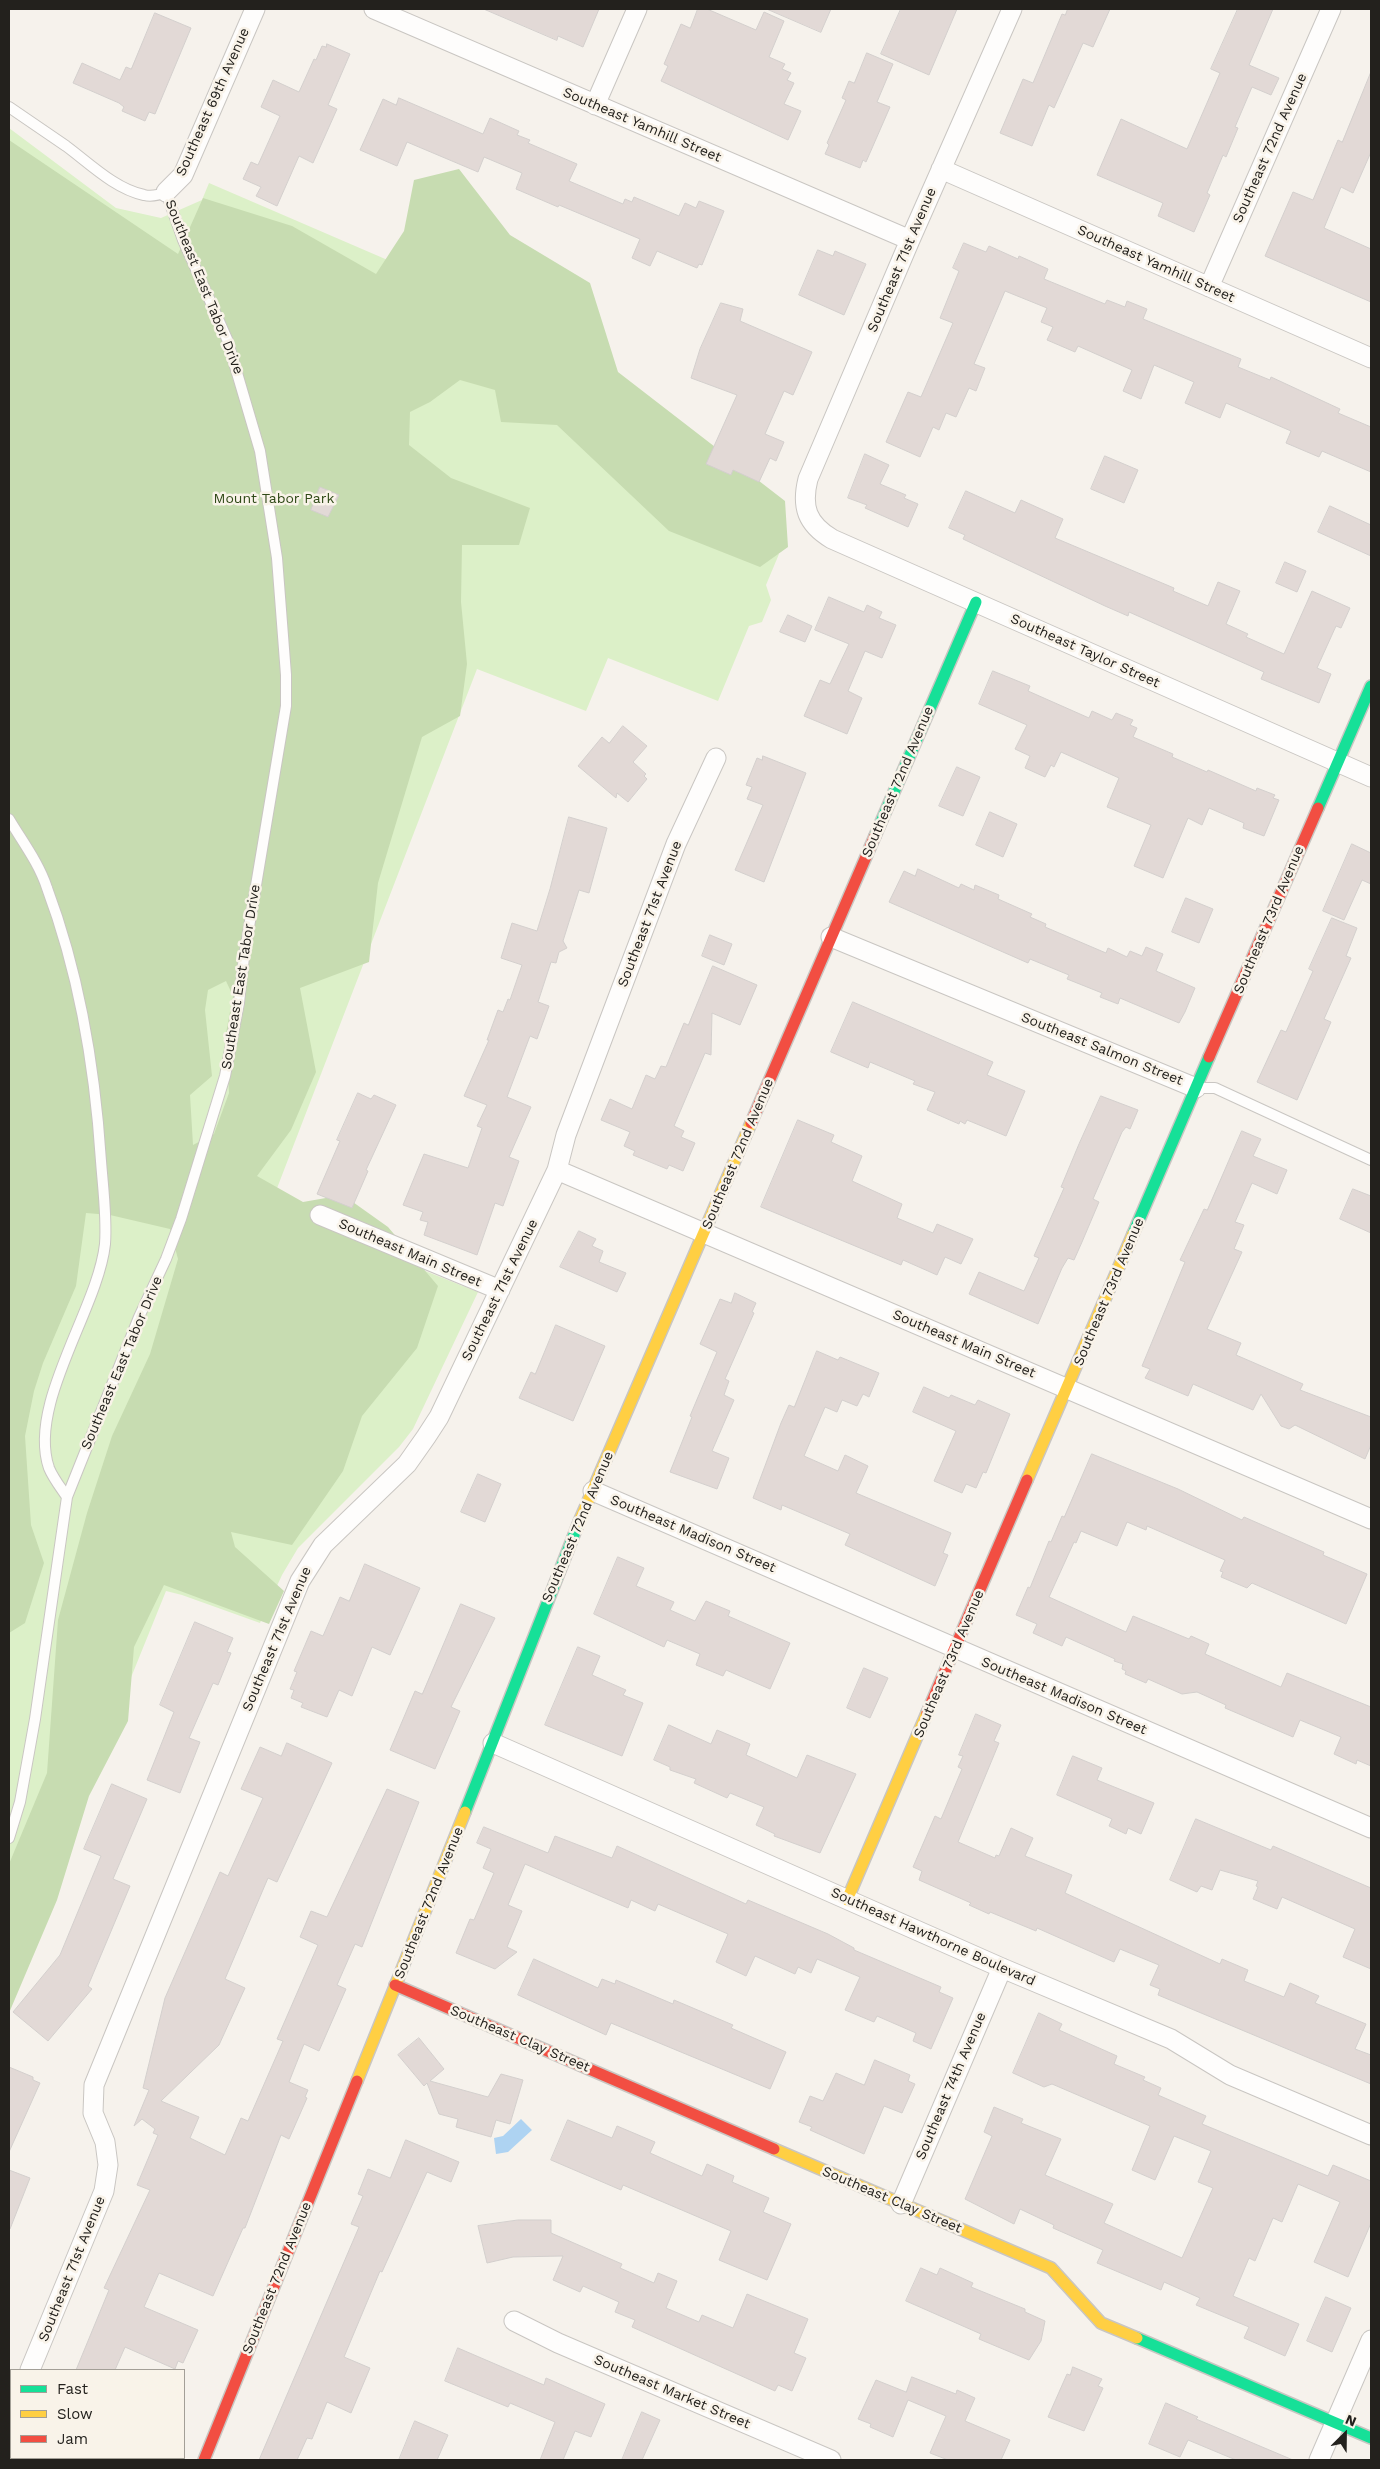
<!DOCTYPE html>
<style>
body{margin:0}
#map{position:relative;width:1380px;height:2469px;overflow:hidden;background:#f6f2ec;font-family:"Work Sans",sans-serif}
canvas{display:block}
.frame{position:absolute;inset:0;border:10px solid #23211d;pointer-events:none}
.legend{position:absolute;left:10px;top:2369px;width:175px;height:90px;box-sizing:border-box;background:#f9f3e9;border:1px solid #a39f97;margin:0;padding:6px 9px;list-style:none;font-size:15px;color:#23211d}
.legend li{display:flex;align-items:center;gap:10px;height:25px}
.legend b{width:25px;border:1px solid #a39f97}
.north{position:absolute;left:1320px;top:2409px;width:50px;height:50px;-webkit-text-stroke:4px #f9f3e9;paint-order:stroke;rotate:23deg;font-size:14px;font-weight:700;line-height:20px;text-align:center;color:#23211d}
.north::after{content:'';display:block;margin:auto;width:18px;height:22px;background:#23211d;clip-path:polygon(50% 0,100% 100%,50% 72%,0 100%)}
</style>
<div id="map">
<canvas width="1380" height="2469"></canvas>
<div class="frame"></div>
<ul class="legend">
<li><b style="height:6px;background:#16e098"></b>Fast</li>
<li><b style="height:6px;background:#ffcf43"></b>Slow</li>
<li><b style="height:6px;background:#f24e42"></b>Jam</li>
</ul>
<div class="north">N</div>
</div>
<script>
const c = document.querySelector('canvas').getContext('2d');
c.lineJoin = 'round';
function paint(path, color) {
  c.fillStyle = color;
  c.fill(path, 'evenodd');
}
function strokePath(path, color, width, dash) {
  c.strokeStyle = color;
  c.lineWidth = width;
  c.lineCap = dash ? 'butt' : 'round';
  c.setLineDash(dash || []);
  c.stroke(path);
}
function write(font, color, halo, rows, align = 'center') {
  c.font = font + ' "Work Sans",sans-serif';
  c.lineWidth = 5;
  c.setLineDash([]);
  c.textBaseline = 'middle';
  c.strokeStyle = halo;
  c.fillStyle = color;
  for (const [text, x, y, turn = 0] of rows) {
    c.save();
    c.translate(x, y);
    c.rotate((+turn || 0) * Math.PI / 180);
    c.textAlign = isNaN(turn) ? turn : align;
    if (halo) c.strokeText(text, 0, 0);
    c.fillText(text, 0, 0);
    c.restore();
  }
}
const green = new Path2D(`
 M9,128L116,208L161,218L202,200L209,183L587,346L759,545L779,554L766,585L771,600L762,622L749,626L718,701L608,658L586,711L477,669L269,1209L478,1292L413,1429L399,1447L298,1548L282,1575L260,1623L182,1595L166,1591L9,1979Z`);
const forest = new Path2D(`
 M9,140L178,254L203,198L292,226L376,274L404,231L414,180L459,169L510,235L590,283L618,372L785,501L788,547L760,567L669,531L557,425L501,422L495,390L460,380L430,402L410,412L409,445L451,478L530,508L519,545H462L461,602L467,664L460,716L422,737L378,883L369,962L300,988L316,1072L291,1130L257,1176L303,1202L343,1195L388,1227L438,1286L417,1348L362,1416L343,1471L292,1545L231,1532L235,1547L284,1591L269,1624L164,1585L134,1647L128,1721L89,1796L57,1900L9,2013V1864L47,1773L58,1620L87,1513L112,1436L150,1354L178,1259L170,1229L110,1215L86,1213L76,1286L43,1363L34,1391L25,1436L31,1525L44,1563L25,1623L9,1633ZM226,981L233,996L226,1033L229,1093L214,1134L193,1145L190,1095L212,1076L205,1010L208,990Z`);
const water = new Path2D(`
 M521,2119L532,2130L508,2152L496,2154L494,2138L503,2136Z`);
const building = new Path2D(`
 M484,9H599L583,47L558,36L557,40Z
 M698,9H707L756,30L764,12L784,21L769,57L785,64L782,69L791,73L787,80L794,83L784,104L801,111L788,140L661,81L668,66L664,64L681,24L690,28Z
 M767,9H831L821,32Z
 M901,9H957L929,75L881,54Z
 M1068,9H1110L1093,47L1083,43L1054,108L1049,105L1032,146L1000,133L1023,79L1033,83L1062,14L1065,15Z
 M1238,9H1273L1249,65L1279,78L1271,95L1252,87L1235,127L1238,128L1226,157L1223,155L1207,193L1210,195L1194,232L1158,216L1163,203L1097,175L1121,119L1187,149L1220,73L1211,69Z
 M155,13L191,28L155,114L149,112L145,121L122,111L124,107L119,103L73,83L82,63L120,80L126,67L131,69Z
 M327,44L350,54L328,105L337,109L313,163L299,156L277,206L256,196L261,187L243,179L251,162L258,165L280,116L261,107L273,80L299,92L314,59L316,60L322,46L326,47Z
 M867,53L893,64L877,102L890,107L866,162L863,160L860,168L825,154L829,145L827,143L846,100L842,98L849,81L854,83Z
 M1371,72V152L1353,193L1341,187L1324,228L1371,249V302L1265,256L1293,192L1313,200L1338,140L1342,142Z
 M399,98L483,134L490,118L519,131L517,135L530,140L528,143L577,164L569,181L623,204L625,199L632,202L634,197L679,216L685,203L696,208L699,201L724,211L702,265L699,264L697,268L657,251L650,266L632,258L640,239L559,205L558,207L516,189L522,173L484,157L478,172L407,142L397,166L360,150L383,99L396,105Z
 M964,243L986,252L989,246L1018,259L1019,256L1048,269L1044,279L1105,304L1107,300L1125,307L1127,301L1147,309L1143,319L1241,359L1238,367L1270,380L1271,377L1340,409L1338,413L1371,427V472L1322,451L1319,457L1286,443L1291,431L1226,403L1220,418L1185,403L1194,382L1154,365L1141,399L1123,391L1132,370L1078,346L1075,352L1047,340L1053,327L1041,322L1047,308L1005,291L974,364L985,368L976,391L969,388L956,417L946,413L939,430L933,427L920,457L886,442L908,392L921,397L953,323L940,318L959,271L953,268Z
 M818,250L833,256L835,251L866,264L844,315L799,295Z
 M721,303L743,309L740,321L812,352L793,395L784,391L765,434L784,442L776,461L770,458L759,482L733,470L731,475L706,464L737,395L691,378L700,349Z
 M865,454L889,465L880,484L906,495L904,498L918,504L908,527L865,508L867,505L848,498Z
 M1105,456L1138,470L1124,503L1091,489Z
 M320,487L339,495L328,517L311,510Z
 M966,491L1015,513L1021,500L1063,519L1055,538L1174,588L1173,591L1208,606L1218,582L1240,591L1226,624L1248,634L1246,637L1284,654L1312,591L1350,608L1341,628L1336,626L1317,668L1331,674L1319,703L1261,679L1264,672L1129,612L1128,616L1105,606L963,539L965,535L949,528Z
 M1330,506L1371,525V556L1318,532Z
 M1285,562L1306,571L1297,592L1276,583Z
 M829,597L864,612L867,605L882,612L879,618L896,625L882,658L865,651L848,691L862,698L847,734L804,716L820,680L830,684L849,644L815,630Z
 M788,615L812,626L805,642L780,632Z
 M993,671L1030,686L1028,691L1089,718L1092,711L1112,720L1116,713L1133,720L1130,725L1137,728L1133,737L1173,754L1172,757L1207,772L1208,770L1256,791L1257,788L1275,795L1273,798L1279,800L1264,836L1243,828L1244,823L1209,808L1202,825L1188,818L1163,878L1134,866L1151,825L1107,807L1119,778L1061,752L1054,767L1051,765L1045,777L1025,768L1030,756L1015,749L1027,725L979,704Z
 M623,726L647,746L633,762L646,774L644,776L647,779L628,802L617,793L616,798L578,766L602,737L609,743Z
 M763,756L806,773L764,882L735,870L763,805L747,799L752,787L746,785L757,758L762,760Z
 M957,767L980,777L963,816L939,806Z
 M990,812L1017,824L1003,857L976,845Z
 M569,817L607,828L589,893L579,890L563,941L567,948L559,952L556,963L551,962L538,1002L549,1006L537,1039L530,1036L507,1097L531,1107L509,1157L519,1161L503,1206L495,1203L477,1255L424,1235L428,1222L420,1220L423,1212L403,1205L424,1154L468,1168L482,1128L477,1126L487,1105L464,1096L489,1040H487L498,1010L503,1012L508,999L510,1000L522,965L501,958L512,923L537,931L550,889Z
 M1352,844L1371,853V884L1362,880L1344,920L1323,911Z
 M918,869L959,888L961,884L974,890L975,885L999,895L998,899L1032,914L1030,917L1046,924L1045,927L1106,953L1108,948L1127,957L1130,951L1142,956L1146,947L1163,954L1156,971L1195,988L1185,1012L1179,1023L1120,998L1118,1004L1100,997L1102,993L1067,979L1069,975L1030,959L1028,963L889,902L904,871L915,876Z
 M1186,898L1213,909L1199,943L1172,932Z
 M1332,918L1357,928L1346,956L1351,958L1324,1019L1331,1022L1297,1100L1257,1082L1281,1030L1286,1032L1313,971L1309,969Z
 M710,935L732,944L724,965L702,956Z
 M713,966L757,985L740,1025L712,1013L711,1055L705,1053L674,1126L684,1131L681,1137L695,1143L683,1171L669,1165L667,1169L633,1155L635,1151L624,1146L630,1132L601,1120L610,1099L632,1109L646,1075L655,1079L661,1066L666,1067L684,1023L688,1025Z
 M853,1002L993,1062L987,1075L1025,1091L1006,1136L967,1120L965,1124L960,1121L959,1124L927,1110L935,1092L913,1084L915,1081L870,1062L868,1068L831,1052Z
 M358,1093L371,1099L374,1095L396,1105L366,1170L368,1171L352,1208L317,1194L340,1141L337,1140Z
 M1101,1096L1138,1110L1130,1129L1126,1127L1122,1132L1093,1199L1099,1202L1082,1242L1074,1260L1068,1258L1062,1268L1038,1324L969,1294L979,1272L1024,1291L1039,1258L1034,1256L1064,1188L1061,1187L1079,1144Z
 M798,1120L834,1135L831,1142L862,1156L852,1181L902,1204L897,1218L933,1233L937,1224L973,1239L961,1264L945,1257L937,1275L903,1260L901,1265L761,1207Z
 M1242,1131L1261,1139L1253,1156L1287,1170L1277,1194L1252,1183L1235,1222L1244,1225L1234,1249L1242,1252L1207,1329L1241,1343L1236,1355L1303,1384L1300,1390L1371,1417V1445L1365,1459L1295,1425L1289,1429L1281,1426L1261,1394L1253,1410L1193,1384L1188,1396L1145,1378L1150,1369L1142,1366L1185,1262L1180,1260L1204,1209L1207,1210Z
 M1353,1189L1371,1196V1233L1340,1219Z
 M579,1231L596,1239L592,1246L603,1251L599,1262L626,1273L617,1292L560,1267Z
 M735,1293L756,1303L752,1312L754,1313L725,1379L729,1381L724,1395L734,1400L712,1451L729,1458L717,1489L670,1472L692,1417L690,1416L717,1352L700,1344L720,1299L731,1303Z
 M556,1325L605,1346L573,1421L519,1398L531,1372L535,1374Z
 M817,1351L838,1360L840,1357L879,1373L869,1397L863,1394L857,1406L842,1400L837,1412L825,1407L804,1456L838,1471L845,1455L868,1466L856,1493L951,1533L943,1553L948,1555L935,1586L845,1545L850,1534L782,1505L781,1510L753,1498L781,1423L789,1405L794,1407Z
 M924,1387L949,1398L951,1395L975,1405L978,1400L1010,1414L986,1473L983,1472L976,1488L966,1484L962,1493L934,1481L956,1431L913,1412Z
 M1092,1454L1178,1489L1242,1520L1244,1517L1324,1552L1323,1555L1367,1574L1346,1624L1252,1583L1247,1588L1221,1577L1223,1572L1220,1571L1225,1560L1147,1526L1146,1530L1127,1522L1117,1546L1081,1531L1076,1543L1074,1542L1049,1597L1126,1632L1133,1616L1189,1639L1191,1636L1209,1644L1205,1654L1281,1687L1287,1673L1371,1707V1766L1357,1760L1356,1764L1334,1754L1341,1737L1300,1720L1293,1737L1225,1708L1226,1705L1197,1692L1182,1694L1148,1679L1146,1683L1125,1674L1126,1671L1122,1669L1123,1664L1114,1661L1115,1659L1066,1637L1062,1646L1033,1633L1037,1624L1016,1615L1028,1587L1030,1588L1049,1541L1051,1542L1062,1516L1064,1517Z
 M478,1474L501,1484L485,1522L461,1512Z
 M618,1557L644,1568L636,1586L674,1602L670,1610L695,1621L706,1601L730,1611L728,1616L790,1643L770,1689L726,1670L723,1676L696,1665L700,1654L667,1640L664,1647L594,1614Z
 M365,1564L420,1588L390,1655L372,1647L352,1696L339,1690L327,1717L301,1707L303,1703L291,1698L294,1690L290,1689L297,1672L294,1671L311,1631L323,1636L340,1597L349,1601Z
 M461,1604L495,1618L451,1707L460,1711L435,1769L390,1750L415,1691L422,1694Z
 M195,1622L233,1638L227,1652L231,1653L218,1685L213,1683L189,1738L200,1742L180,1793L147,1780L174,1712L160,1705Z
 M578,1647L600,1656L592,1675L626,1690L623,1695L643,1703L622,1756L545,1725Z
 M864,1668L888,1678L870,1718L847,1708Z
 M976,1714L1001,1725L994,1741L999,1743L958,1842L995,1858L996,1855L999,1856L1011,1828L1033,1838L1025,1856L1072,1875L1065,1893L1220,1964L1222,1959L1248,1970L1244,1981L1284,1997L1290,1983L1319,1996L1315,2003L1366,2024L1355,2049L1371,2055V2084L1158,1995L1160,1989L1150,1985L1159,1965L1120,1949L1114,1962L1037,1928L1036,1931L990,1912L989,1914L969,1905L971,1903L919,1880L922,1871L913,1867L935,1816L941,1819L962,1769L958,1767L963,1756L959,1755Z
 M669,1725L711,1744L717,1730L750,1744L746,1755L797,1778L807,1755L856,1774L820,1853L774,1836L775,1834L756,1825L764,1807L730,1793L727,1798L694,1783L696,1779L670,1770V1767L654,1760Z
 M287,1743L332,1763L277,1882L268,1878L225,1979L245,1988L219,2045L161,2101L199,2117L190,2138L225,2155L241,2118L248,2121L283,2041L277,2039L318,1945L300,1937L311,1911L327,1917L387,1789L419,1802L362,1947L355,1944L337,1985L346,1989L319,2051L304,2044L289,2082L308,2090L305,2097L307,2098L289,2139L281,2135L245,2228H243L213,2296L159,2273L144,2307L198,2330L183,2363L178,2361L175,2369L125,2347L115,2370H76L109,2290L104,2288L150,2190L137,2185L158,2135L153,2133L155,2129L142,2119L134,2126L149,2090L143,2088L165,1998L220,1872L228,1876L263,1798L241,1789L260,1747L281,1756Z
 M1073,1756L1102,1768L1097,1780L1154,1803L1141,1834L1128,1828L1126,1834L1109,1826L1112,1819L1057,1795Z
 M112,1784L147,1799L113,1879L130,1886L88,1986L92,1989L48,2041L13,2012L60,1955L101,1856L84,1849Z
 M1196,1819L1271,1850L1273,1846L1371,1888V1969L1343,1957L1355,1929L1282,1897L1277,1909L1253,1899L1258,1887L1256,1886L1258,1881L1220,1870L1212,1890L1201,1886L1197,1892L1170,1880Z
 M484,1827L548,1853L555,1836L612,1858L617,1846L746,1904L748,1900L828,1934L854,1948V1950L941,1987L939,1992L953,1998L931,2049L913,2041L916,2033L877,2016L874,2022L845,2010L860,1977L817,1959L811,1973L798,1967L795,1974L755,1956L746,1976L716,1962L728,1934L658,1904L655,1911L631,1900L628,1908L525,1864L508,1905L522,1911L507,1947L517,1952L495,1969L456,1953L470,1919L474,1920L494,1873L483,1868L491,1849L477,1843Z
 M534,1959L598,1988L602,1979L615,1984L616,1980L673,2004L674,2000L733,2025L731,2028L786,2052L770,2089L611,2023L606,2035L518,1995Z
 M1039,2013L1062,2024L1059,2030L1117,2056L1114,2064L1145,2077L1143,2080L1161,2088L1158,2095L1206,2116L1202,2124L1328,2176L1333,2165L1371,2181V2223L1348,2277L1314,2262L1340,2202L1298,2184L1282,2222L1273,2218L1255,2261L1249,2258L1233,2296L1299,2324L1285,2356L1244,2338L1249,2327L1196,2305L1200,2298L1164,2282L1161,2290L1097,2263L1103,2250L1053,2228L1054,2225L1020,2209L1014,2224L965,2199L992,2136L984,2132L994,2107L1023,2119L1021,2123L1061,2139L1045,2175L1113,2204L1104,2223L1182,2258L1213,2188L1198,2182L1211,2151L1174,2136L1155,2180L1132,2170L1150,2126L1052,2084L1044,2087L1013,2073Z
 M419,2038L444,2069L430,2081L488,2097L501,2074L523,2080L510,2124L496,2120L491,2137L456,2127L458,2119L439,2114L427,2083L424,2086L398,2055Z
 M875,2060L910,2075L908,2081L915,2084L902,2113L884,2106L864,2154L810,2130L812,2127L799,2122L810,2096L823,2101L836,2073L864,2085Z
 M9,2067L33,2077V2080L40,2083L9,2152Z
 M568,2120L612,2138L617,2126L655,2142L650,2153L702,2176L707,2164L734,2176L732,2182L769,2198L763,2212L791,2224L767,2280L719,2260L731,2231L623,2185L621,2190L551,2160Z
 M406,2140L459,2162L451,2182L427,2172L382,2272L380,2271L344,2357L370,2368L351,2413L327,2402L312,2439L307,2438L297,2460H259L359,2227L351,2224L363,2196L358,2194L368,2169L390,2178Z
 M9,2170L30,2178L10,2229H9Z
 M518,2220H551V2233L622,2264L620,2268L654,2283L658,2273L677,2281L666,2308L699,2322L702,2315L733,2328L747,2294L808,2319L794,2353L806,2358L792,2391L778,2385L775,2391L632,2327L635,2320L615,2312L619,2302L583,2286L580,2292L553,2280L563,2256L513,2257L487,2263L478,2226Z
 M921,2268L937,2275L940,2268L973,2283L971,2287L1025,2309V2312L1045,2321L1041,2341L1029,2360L979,2339L981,2334L906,2301Z
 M1326,2297L1351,2308L1332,2352L1307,2341Z
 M458,2348L544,2385L546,2378L605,2404L591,2437L575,2431L563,2460H540L555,2422L510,2403L508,2407L445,2381Z
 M1073,2367L1102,2379L1098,2386L1103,2388L1084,2431L1048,2417L1067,2374L1070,2375Z
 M912,2377L956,2394L957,2390L975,2398L965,2421L1010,2440L1001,2460H948L930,2453L946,2416L908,2400L893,2437L870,2427L871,2424L858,2419L876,2380L906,2392Z
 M1166,2403L1198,2417L1196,2419L1293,2460H1236L1188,2440L1180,2457L1149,2444Z
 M642,2412L660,2420L642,2460H622Z
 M415,2421L448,2435L437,2460H399Z`);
const lane = new Path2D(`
 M9,107C28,120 47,133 66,146C89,163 115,189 144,195C152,197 159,195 166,192L183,240L227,339L260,451L277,558L286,675V706L244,957L239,1003L225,1076L181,1219L166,1259L139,1317L67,1497L35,1719L20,1802L9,1838
 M9,819C22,841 39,863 47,888C80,976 95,1068 101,1161C103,1188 107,1217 105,1244C98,1309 27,1404 49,1468C53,1478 61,1488 67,1497
 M1197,1088H1215L1371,1160`);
const street = new Path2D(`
 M374,9L910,240
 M1012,9L910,240L808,479C801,507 807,524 832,539L1371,777
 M595,105L637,9
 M941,169L1371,358
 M166,192L183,175L255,9
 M1209,287L1331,9
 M831,937L1196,1088
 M557,1170L1371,1519
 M320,1215L500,1290
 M593,1491L1371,1828
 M493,1743L1002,1968L1171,2039L1230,2075L1371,2135
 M901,2204L1002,1968
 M514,2321L558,2343L831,2460
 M30,2370L104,2191L108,2165L105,2142L93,2113L94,2085L300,1581L323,1545L407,1464L426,1437L439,1417L557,1170L566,1135L676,844L716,758
 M9,2423L11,2417
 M1319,2460L1371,2340`);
const fast = new Path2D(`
 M1318,808L1371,686
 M875,836L976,602
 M1133,1234L1209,1057
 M465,1812L579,1522
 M1137,2338L1371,2438`);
const slow = new Path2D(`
 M1027,1480L1133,1234
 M579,1522L751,1123
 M847,1900L927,1713
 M357,2081L465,1812
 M774,2149L1051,2268L1101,2323L1137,2338`);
const jam = new Path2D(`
 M1209,1057L1318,808
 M751,1123L875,836
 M927,1713L1027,1480
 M395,1985L774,2149
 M204,2460L357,2081`);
const streetNames = [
 ["Southeast 69th Avenue",213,102,-66],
 ["Southeast Yamhill Street",642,125,23],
 ["Southeast 72nd Avenue",1270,148,-66],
 ["Southeast 71st Avenue",902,260,-67],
 ["Southeast Yamhill Street",1156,264,24],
 ["Southeast East Tabor Drive",204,287,68],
 ["Southeast Taylor Street",1085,651,24],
 ["Southeast 72nd Avenue",898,782,-67],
 ["Southeast 71st Avenue",650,914,-69],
 ["Southeast 73rd Avenue",1269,920,-67],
 ["Southeast East Tabor Drive",241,977,-81],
 ["Southeast Salmon Street",1102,1049,22],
 ["Southeast 72nd Avenue",738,1154,-67],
 ["Southeast Main Street",410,1253,23],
 ["Southeast 71st Avenue",500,1290,-64],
 ["Southeast 73rd Avenue",1109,1292,-67],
 ["Southeast Main Street",964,1344,23],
 ["Southeast East Tabor Drive",122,1363,-67],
 ["Southeast 72nd Avenue",578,1527,-67],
 ["Southeast Madison Street",693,1534,23],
 ["Southeast 71st Avenue",277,1639,-67],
 ["Southeast 73rd Avenue",949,1664,-67],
 ["Southeast Madison Street",1064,1696,23],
 ["Southeast 72nd Avenue",429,1903,-68],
 ["Southeast Hawthorne Boulevard",933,1937,24],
 ["Southeast Clay Street",520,2039,23],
 ["Southeast 74th Avenue",951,2086,-67],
 ["Southeast Clay Street",892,2200,23],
 ["Southeast 71st Avenue",72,2269,-68],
 ["Southeast 72nd Avenue",277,2278,-68],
 ["Southeast Market Street",672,2392,23]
];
const parkNames = [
 ["Mount Tabor Park",274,499]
];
paint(green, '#dcf0c8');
paint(forest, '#c7dcb1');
paint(water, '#aed3f2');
paint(building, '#e2d9d6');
strokePath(building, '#d3cfcd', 1);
strokePath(lane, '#c9c6c2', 12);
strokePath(street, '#c9c6c2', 21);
strokePath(fast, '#c9c6c2', 14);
strokePath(slow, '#c9c6c2', 14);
strokePath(jam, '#c9c6c2', 14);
strokePath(lane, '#fefdfc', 10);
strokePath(street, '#fefdfc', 19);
strokePath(fast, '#16e098', 11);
strokePath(slow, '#ffcf43', 11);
strokePath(jam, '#f24e42', 11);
write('14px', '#23211d', '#f9f3e9', streetNames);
write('14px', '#2f4917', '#f9f3e9', parkNames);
</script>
